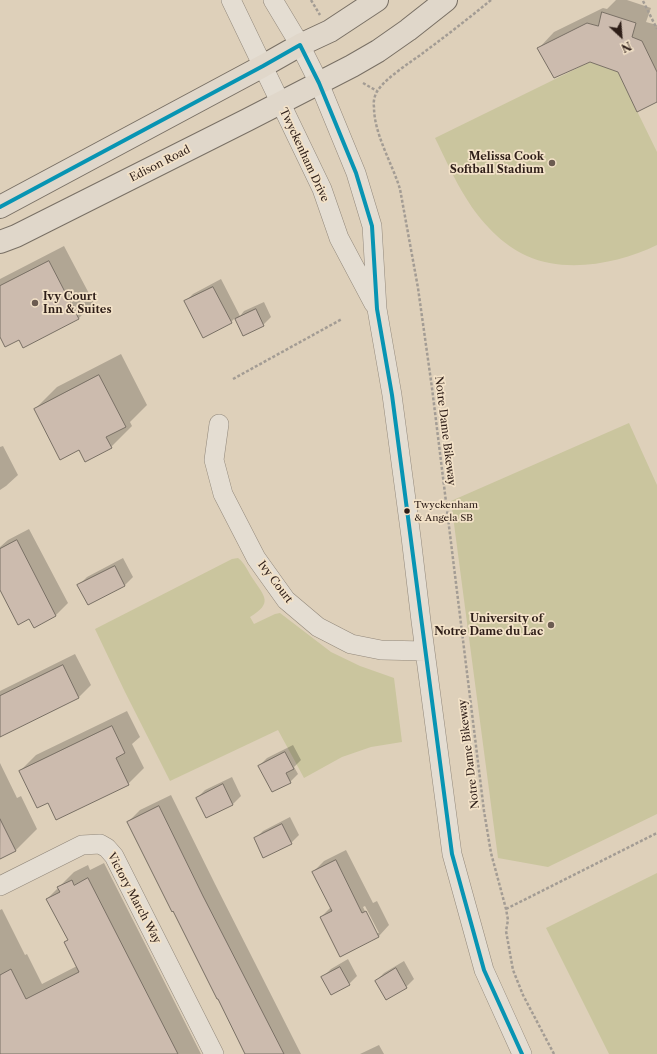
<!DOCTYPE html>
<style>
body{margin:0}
#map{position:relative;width:657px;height:1054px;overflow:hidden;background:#ded0ba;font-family:"Libre Caslon Text",serif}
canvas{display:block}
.north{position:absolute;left:601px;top:16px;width:40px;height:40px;-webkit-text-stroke:3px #f3e2c8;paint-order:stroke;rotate:154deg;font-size:11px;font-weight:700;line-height:16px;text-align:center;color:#2e1e18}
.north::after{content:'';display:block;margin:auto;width:14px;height:18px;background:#2e1e18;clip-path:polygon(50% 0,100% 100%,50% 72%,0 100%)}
</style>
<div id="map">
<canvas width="657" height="1054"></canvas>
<div class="north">N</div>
</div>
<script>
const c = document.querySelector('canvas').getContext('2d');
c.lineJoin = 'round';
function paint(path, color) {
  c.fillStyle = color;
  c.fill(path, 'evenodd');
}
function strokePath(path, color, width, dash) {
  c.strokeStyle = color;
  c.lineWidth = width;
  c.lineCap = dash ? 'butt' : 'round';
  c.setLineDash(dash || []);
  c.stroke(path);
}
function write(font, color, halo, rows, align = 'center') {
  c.font = font + ' "Libre Caslon Text",serif';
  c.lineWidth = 3.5;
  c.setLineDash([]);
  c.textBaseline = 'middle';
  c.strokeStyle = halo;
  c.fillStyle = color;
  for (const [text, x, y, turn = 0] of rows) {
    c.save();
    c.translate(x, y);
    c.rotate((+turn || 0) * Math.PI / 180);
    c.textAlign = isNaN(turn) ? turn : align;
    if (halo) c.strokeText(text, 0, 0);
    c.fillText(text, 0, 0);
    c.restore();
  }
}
const green = new Path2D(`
 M590,62L618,72L657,152V245C620,263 567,274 527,256C502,245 480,221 466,198C454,179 445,158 435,138Z
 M629,423L657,485V814L548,867L498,858L451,501Z
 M238,558C245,563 248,572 253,579C265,597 273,603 250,617L254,624L275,614L280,613L331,652L360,666L394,678L402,742L371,747L342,757L304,778L278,730L170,781L125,692L95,629L232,559Z
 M657,873V1054H609L546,928Z`);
const shadow = new Path2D(`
 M616,0H627L651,8L646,22L657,25V101L619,71L589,61L539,48L554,32L603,8L607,9Z
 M64,246L94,303L78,319L19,339L0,335V279Z
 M221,279L240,316L244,311L264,302L271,317L263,325L244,334L235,318L231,322L185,302L193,294Z
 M121,354L147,405L130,422L132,426L111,447L35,409L57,387Z
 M3,446L18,475L6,486L0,490V447Z
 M29,529L68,603L56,615L34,626L29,617L0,588V547L8,540Z
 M123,558L133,577L125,585H79L87,577Z
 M75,654L91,685L79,697L0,736V691Z
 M127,711L140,737L132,744L144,768L128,784L48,801L20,771L36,755Z
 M293,745L301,760L294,767L298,774L290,782L259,766L267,758Z
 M0,763L17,798L21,796L37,829L16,850L0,858Z
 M232,777L241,796L233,804L207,817L197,798L205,790Z
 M171,795L215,884L301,1054H246L128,822L140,810Z
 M290,817L299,835L291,843L255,839L263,831Z
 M346,850L373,903L377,901L389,925L379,936L341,955L321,917L331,907L313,872L324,861ZM365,906L379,933H376L363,907Z
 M104,863L201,1054H0V910L2,909L25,955L27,954L42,984L77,966L69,939L47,899L74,872L88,865L90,870Z
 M348,959L357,976L349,984L323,977L331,969Z
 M404,961L414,979L406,987L376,981L384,973Z
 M379,1045L384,1054H360Z`);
const building = new Path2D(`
 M602,12L636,23L632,37L642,41L657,72V102L637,112L618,72L590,62L554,78L537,48L587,23L598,26Z
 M49,261L79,319L23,348L19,340L5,347L0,337V286Z
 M213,287L232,323L203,338L184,301Z
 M256,309L264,326L243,336L235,319Z
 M99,375L126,427L106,437L112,448L85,462L79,450L60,460L34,409Z
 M17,540L56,616L34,628L29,619L18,625L0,590V549Z
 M115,566L125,586L88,605L77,585Z
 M63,665L79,698L0,737V696Z
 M112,726L125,753L116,758L129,785L56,820L48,803L37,808L19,771Z
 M285,752L294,769L286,773L291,783L272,792L258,766Z
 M223,784L233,805L206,818L196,798Z
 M159,806L203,896L284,1054H245L218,999H217L173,911L172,912L127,822Z
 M0,819L16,851L0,859Z
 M282,824L292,844L263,858L254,838Z
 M336,860L362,913L366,911L379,937L340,957L320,917L332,911L312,872Z
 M88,878L178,1054H0V975L11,969L26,999L79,972L64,942L68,940L46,899L60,892L57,887L72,880L74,885Z
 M340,967L350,985L331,995L321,977Z
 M396,968L407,988L386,1000L375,981Z`);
const path = new Path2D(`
 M311,0L320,15
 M491,0C469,18 446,36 423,53C411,62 387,77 378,90C375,94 373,101 374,107C374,134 392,163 400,189L418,288L432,388L484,811L491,853L506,909L508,920L506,931L513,970L523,995L554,1054
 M643,1L657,29
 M363,83L377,91
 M233,379L342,319
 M506,909L657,833`);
const minor = new Path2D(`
 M231,0L322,189L339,238L374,304
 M273,0L300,45L319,83L356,173L372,226L377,309L392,395L411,537L421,621L452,854L484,970L522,1054
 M219,424L214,460L223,494L256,558L286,600L318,627L351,644L381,650L425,651
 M0,886L82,845L100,844L107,848L114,856L214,1054`);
const major = new Path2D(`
 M0,207L263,66L300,45L330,31L377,0
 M0,242L16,236L247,120L352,66L378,51L408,30L446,0`);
const bus1 = new Path2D(`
 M0,207L263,66L300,45L319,83L356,173L372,226L377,309L392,395L452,854L484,970L522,1054`);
const markers = [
 [552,163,4,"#6c5c51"],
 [35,303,4,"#6c5c51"],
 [407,511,3.5,"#2e1e18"],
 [551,625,4,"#6c5c51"]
];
const busNames = [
 ["Twyckenham",414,505],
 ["& Angela SB",414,518]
];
const streetNames = [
 ["Twyckenham Drive",304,155,65],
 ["Edison Road",160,164,-27],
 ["Notre Dame Bikeway",445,431,83],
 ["Ivy Court",275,582,53],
 ["Notre Dame Bikeway",469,754,-97],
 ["Victory March Way",134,898,62]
];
const poiNames = [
 ["Melissa Cook",544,157],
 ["Softball Stadium",544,170],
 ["Ivy Court",43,297,"left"],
 ["Inn & Suites",43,310,"left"],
 ["University of",543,619],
 ["Notre Dame du Lac",543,632]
];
paint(green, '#cac59e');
paint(shadow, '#0003');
paint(building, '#ccbbae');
strokePath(building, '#797065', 1);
strokePath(minor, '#92887b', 20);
strokePath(major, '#797065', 24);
strokePath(path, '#a39c94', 2.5, [3, 2]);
strokePath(minor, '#e4ddd2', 19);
strokePath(major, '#e0d7ca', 22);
strokePath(bus1, '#0794b3', 4);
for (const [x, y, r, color] of markers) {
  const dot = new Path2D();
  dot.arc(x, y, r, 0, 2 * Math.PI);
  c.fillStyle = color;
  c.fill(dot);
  strokePath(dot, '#f3e2c8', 1.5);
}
write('10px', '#2e1e18', '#f3e2c8', busNames, 'left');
write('11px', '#2e1e18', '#f3e2c8', streetNames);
write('bold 11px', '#2e1e18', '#f3e2c8', poiNames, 'right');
</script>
